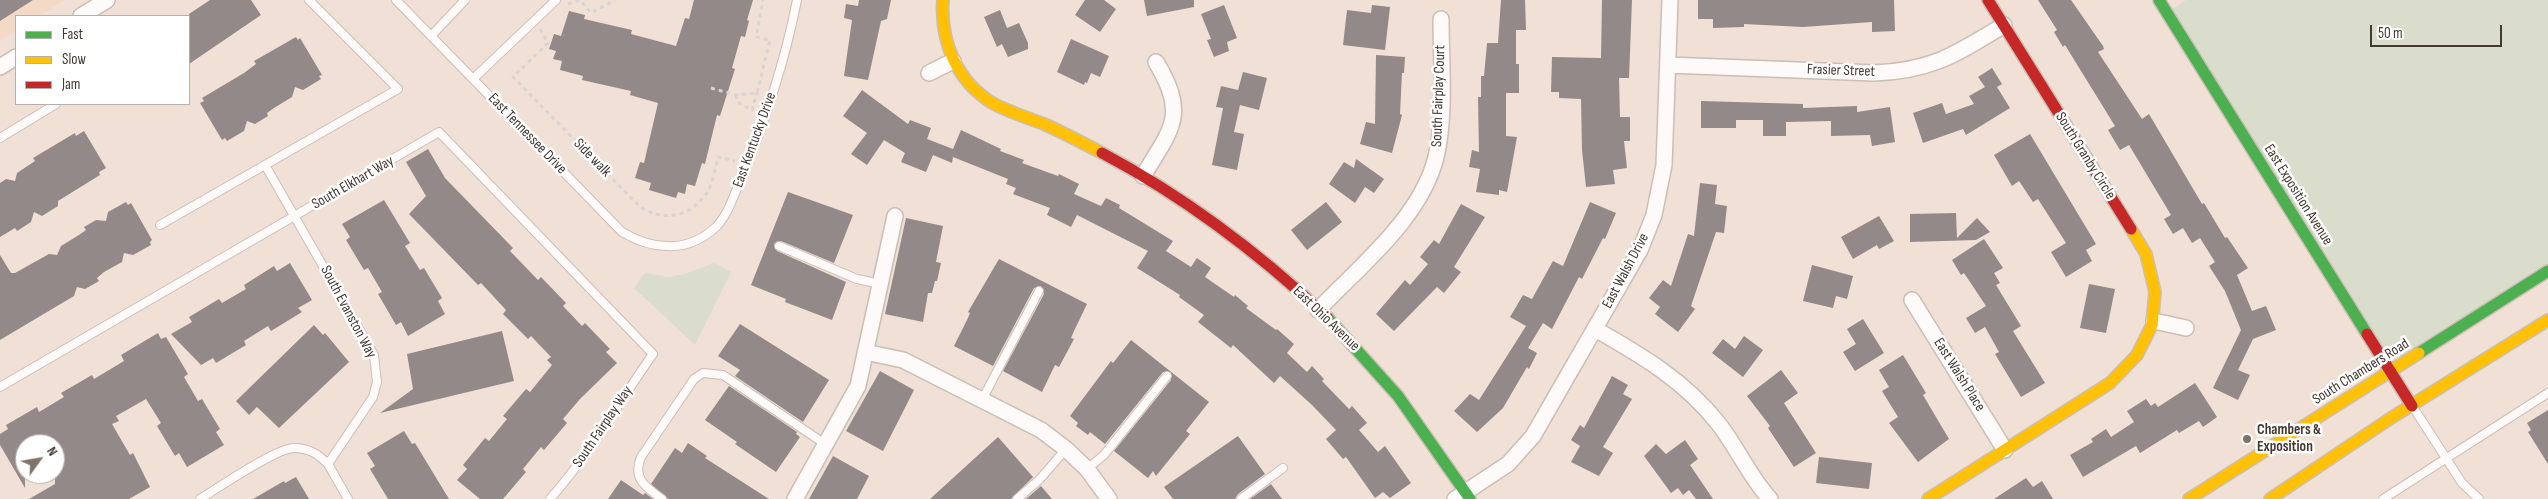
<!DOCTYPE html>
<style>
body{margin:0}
#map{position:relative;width:2548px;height:499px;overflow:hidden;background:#f0e0d5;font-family:"Sofia Sans Condensed",sans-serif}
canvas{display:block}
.legend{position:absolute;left:15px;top:15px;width:175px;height:90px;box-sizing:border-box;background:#fff;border:1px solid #b4b0ad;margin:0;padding:6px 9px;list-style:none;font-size:15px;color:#443931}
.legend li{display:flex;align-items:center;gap:10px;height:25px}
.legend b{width:25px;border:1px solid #b4b0ad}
.north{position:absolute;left:15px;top:434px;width:50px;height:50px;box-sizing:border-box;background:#fff;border:1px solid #b4b0ad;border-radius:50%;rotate:58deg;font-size:14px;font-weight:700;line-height:20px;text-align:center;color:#443931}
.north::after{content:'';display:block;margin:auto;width:18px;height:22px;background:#80736a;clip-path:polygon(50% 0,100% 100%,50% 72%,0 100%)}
.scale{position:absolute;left:2370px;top:25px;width:132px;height:22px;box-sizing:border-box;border:2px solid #443931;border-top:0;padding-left:6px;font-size:15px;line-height:18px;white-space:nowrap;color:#443931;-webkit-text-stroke:4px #fff;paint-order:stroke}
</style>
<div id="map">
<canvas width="2548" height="499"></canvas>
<ul class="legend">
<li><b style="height:6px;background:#4caf50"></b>Fast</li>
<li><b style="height:6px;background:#ffc107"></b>Slow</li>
<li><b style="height:6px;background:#c62828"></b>Jam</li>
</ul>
<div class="north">N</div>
<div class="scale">50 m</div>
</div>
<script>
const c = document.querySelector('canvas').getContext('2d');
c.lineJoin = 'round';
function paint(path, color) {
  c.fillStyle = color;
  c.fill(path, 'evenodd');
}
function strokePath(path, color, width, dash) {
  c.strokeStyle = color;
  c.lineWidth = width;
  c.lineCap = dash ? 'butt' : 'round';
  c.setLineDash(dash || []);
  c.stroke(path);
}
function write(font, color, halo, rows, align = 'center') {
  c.font = font + ' "Sofia Sans Condensed",sans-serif';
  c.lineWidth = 5;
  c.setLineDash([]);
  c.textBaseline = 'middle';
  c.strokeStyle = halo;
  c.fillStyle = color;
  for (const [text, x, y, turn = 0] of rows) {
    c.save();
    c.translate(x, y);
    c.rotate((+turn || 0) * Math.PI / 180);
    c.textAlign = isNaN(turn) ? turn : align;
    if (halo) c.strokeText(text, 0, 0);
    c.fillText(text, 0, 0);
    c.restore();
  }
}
const built = new Path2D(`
 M0,0H65L39,16H16V31L0,41Z`);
const green = new Path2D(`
 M2186,0H2548V271L2390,371L2167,12Z
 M714,263L731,272L695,345L634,288L645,273L669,277L685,274Z`);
const building = new Path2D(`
 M0,0H33L0,21Z
 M210,0H251L261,15L189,64V14Z
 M694,0H753L747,20L749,21L745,37L741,36L732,68L735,69L720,116L717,115L705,164L702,163L695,186L687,184L685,194L678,192L676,198L649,190L651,183L635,178L640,162L644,163L658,103L630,95L631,91L582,80L583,76L560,70L562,61L553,59L556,51L549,49L554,34L561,36L569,11L585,15L584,19L632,30L631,34L676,46L685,18L689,19Z
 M859,0H891L887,19L881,21L868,80L844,76L852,20L844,18L846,4L858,6Z
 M1085,0H1104L1116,9L1100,32L1075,15Z
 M1144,0H1194V7L1147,16Z
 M1501,0H1525L1526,30H1516V64H1519V93H1506V136L1517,137L1507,192L1499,190V195L1476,192L1480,169L1469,167L1472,150L1479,152L1478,97H1481V76H1484L1487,43H1498Z
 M1602,0H1632L1629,78H1619L1620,117H1630V141H1624L1627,168L1613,170L1615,184L1586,187L1582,150L1581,99L1559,98V92H1551L1552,57L1601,58Z
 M1698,0H1894L1895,31L1872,32V22L1803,27L1744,24V27L1713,28V19H1698Z
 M2038,0H2071L2103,46L2104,49L2098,52L2142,119L2149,114L2202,204L2204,203L2225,238L2227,237L2248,268L2237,275L2252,311L2266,306L2276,330L2253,339L2238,370L2250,375L2238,400L2213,388L2241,330L2225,291L2209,266L2215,262L2200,238L2192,243L2183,228L2173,234L2164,219L2171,215L2129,145L2120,150L2108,130L2115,126L2065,45L2063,47L2054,32L2057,30Z
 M1224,5L1237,38L1227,42L1229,51L1214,57L1207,40L1211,39L1201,14Z
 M1372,5L1390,7L1385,50L1343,45L1347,10L1371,13Z
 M1000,10L1007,28L1019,23L1028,43V49L1008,57L1002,44L997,47L984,17Z
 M296,37L298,40L300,38L322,75L319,76L321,79L303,90L295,87L292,97L274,108L267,113L268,116L255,124L247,121L244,131L227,141L225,138L222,140L200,103L204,101L202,98L244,73L256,64L254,61Z
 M1071,39L1109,56L1100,77L1091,73L1087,83L1085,82L1084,85L1057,72Z
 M1376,55L1405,57L1404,73H1402L1400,114L1402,115L1392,153L1360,144L1366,122L1375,124Z
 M1992,68L2002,84L1997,87L2010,108L1966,135L1963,129L1923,143L1913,113L1942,103L1946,114L1974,104L1969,96L1985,87L1978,77Z
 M1243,72L1267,78L1259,110L1240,105L1234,132L1244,134L1237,170L1212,165L1223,108L1216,107L1221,86L1238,90Z
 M862,90L908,124L910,120L931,128L927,139L953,149L961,130L1001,149L1000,151L1024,160L1022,163L1058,176L1059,174L1079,184L1074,194L1101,206L1106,198L1120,205L1119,208L1173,241L1166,251L1191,267L1197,258L1211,268L1205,277L1234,297L1235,295L1248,306L1246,308L1276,330L1277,329L1294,344L1287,353L1307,372L1312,366L1324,379L1322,381L1349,409L1352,406L1367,423L1359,430L1378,452L1385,446L1411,483L1390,498L1383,492L1375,498L1346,457L1343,459L1326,439L1336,430L1312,405L1280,376L1274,383L1233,345L1231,348L1198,322L1204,315L1179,297L1180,295L1137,268L1148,251L1077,215L1071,227L1047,215L1050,208L1013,194L1016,188L1006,184L1008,179L953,157L952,163L933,155L926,172L901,162L905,153L884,140L867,165L851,154L867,133L843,116Z
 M1701,101L1803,104V108L1857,106V112L1890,107L1895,142L1872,146L1870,135L1831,136V121L1786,122V136H1763V120H1736V128H1701Z
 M84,131L106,168L99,172L100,175L58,201V206L42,216L34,212L31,222L17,231L15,228L0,237V183L6,179L15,181L17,173L35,161L33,158L75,133L76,136Z
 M2030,134L2096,244L2086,250L2092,261L2066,277L2051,252L2066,243L2038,199L2033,202L2019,181L2012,186L1994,155Z
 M428,149L445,178L513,248L510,251L538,280L541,277L566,303L563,306L582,326L585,323L610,349L606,352L617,363L580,399L563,419L567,423L544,450L541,447L523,469L526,472L503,499H480L457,480L467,469L463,465L485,438L489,441L507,419L503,416L526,389L530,392L552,365L547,360L551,357L531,336L528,339L503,314L506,310L481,283L478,285L409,214L426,196L406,162Z
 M1356,159L1384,179L1374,193L1365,187L1355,203L1329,184L1344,162L1354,168Z
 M1700,183L1717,185L1715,204L1727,206L1724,233L1716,232L1691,306L1695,309L1678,332L1655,314L1660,307L1649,298L1663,280L1671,286L1688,234L1694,236Z
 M788,192L853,215L834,263L781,241L774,244L777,251L846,282L832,320L785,302L786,299L751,285Z
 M384,200L410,243L405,246L420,270L424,268L442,298L438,301L445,314L408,336L401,322L396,325L378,294L382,292L368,268L364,270L346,240L350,237L342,224Z
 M126,202L128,205L131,203L152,240L150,242L151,245L133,255L124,253L122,262L104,272L97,278L99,281L85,289L77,287L74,296L0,340V255L11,273H15L49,254L57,255L61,246L79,235L86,230L84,227L96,220L106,221L108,212Z
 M1326,202L1342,222L1307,250L1291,230Z
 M1590,202L1616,213L1605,239L1603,238L1582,279L1579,277L1552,329L1543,323L1528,348L1537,353L1529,369L1527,367L1503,408L1477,432L1454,411L1470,394L1479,400L1526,326L1510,317L1523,295L1532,299L1553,261L1563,266Z
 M1461,204L1485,217L1454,267L1461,272L1444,293L1437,287L1394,331L1376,314L1405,280L1410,285L1428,264L1420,257L1434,240L1439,244Z
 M1956,213L1957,238L1977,218L1990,232L1976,240L1910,242V214Z
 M1879,216L1894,241L1879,249L1877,245L1853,259L1841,237Z
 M906,218L943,226L936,262L941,263L937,281H935L932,293H928L923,322L885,314Z
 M1984,239L2003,268L1994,273L2000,283L1996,285L2021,326L2013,331L2045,383L2021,397L1995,354L1999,352L1985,327L1975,333L1966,318L1986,306L1964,273L1961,275L1952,260Z
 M999,259L1087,304L1074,331L1071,338L1074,339L1059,367L1055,365L1042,392L1003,371L1044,294L1041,286L1034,288L993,366L954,346L967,320L970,313L968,312Z
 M290,263L312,300L298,308L302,312L271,331L268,326L244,341L246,345L216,363L213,358L201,365L171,334L192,322L189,317L219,299L222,303L246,289L244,285L274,266L277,271Z
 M1812,265L1853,276L1847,299L1836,296L1833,308L1803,301Z
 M2089,284L2115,289L2106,333L2080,328Z
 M1863,319L1884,353L1855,371L1843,352L1856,344L1847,329Z
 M740,324L829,380L803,422L735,376L740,370L718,356Z
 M314,325L323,335L325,333L349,362L279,428L257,407L249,415L236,401Z
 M502,331L514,381L380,413L413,389L407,354Z
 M158,333L161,339L166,337L188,374L184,377L198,401L202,399L220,429L216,432L224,445L187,467L179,453L175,456L157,426L161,423L146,399L116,416L119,421L112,424L130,455L133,453L150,487L129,499H29L55,484V444H25V488L0,445V434L8,429L6,425L37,407L39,412L64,397L61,393L92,375L94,379L124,361L121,355Z
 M1744,336L1763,350L1743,377L1712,353L1723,339L1735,349Z
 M1131,340L1209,402L1186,431L1190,434L1156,476L1153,471L1148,478L1114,451L1171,380V372H1163L1105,444L1090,432L1088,435L1076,426L1078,423L1070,416L1111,361L1113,363Z
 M1903,355L1926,393L1923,395L1949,439L1918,462L1889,423L1898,417L1882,391L1889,387L1879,370Z
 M1781,370L1798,393L1784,403L1816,453L1794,467L1768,428L1770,426L1747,396Z
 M880,371L914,390L883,451L846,431Z
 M1612,376L1628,385L1623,394L1632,399L1603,447L1613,453L1599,476L1571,462L1580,446L1571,440L1580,425L1584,428Z
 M2195,383L2217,417L2203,427L2199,421L2179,433L2177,430L2140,453L2136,446L2083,477L2070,455L2093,442L2091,439L2106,429L2111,437L2134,422L2127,411L2146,399L2151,406L2155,403L2158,407Z
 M729,386L797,432L796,434L800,437L776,472L735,444L737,442L705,420Z
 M2548,410V464L2528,432L2531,430L2527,423Z
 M404,431L412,444L415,443L449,499H388L370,469L375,466L367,453Z
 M1238,436L1265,474L1238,494L1235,499H1173L1164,487Z
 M998,437L1033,477L1011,499H930Z
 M1685,440L1698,459L1690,465L1713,499H1696L1689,490L1683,495L1678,488L1671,493L1644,456L1656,444L1666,454Z
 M688,443L707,456L705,458L769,499H668L651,484L675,448L682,453Z
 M833,456L869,476L857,499H809Z
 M1819,457L1872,463L1869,489L1816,483Z
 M296,477L309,499H253L284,481L285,483Z
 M2026,478L2033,487L2042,481L2053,499H1994Z
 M621,480L643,495L645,493L653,499H608Z
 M1271,484L1282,499H1250Z
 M1041,486L1052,499H1026Z`);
const path = new Path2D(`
 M568,4L580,0L591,13L615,0
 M540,29L548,43L513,77L639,206C662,222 689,218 706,194C713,185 715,168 718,157L735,161
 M711,88L736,95L757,93L770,40L756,37L763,0
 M736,95L737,102L752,110L757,93L753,106`);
const lane = new Path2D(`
 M396,0L622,232C654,251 689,253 717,226C729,213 734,194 741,179C765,122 785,61 797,0
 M431,36L465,0
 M473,79L556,0
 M0,138L56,104
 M160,225L398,89L309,0
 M779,246L857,279L880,284
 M0,387L439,132L653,354C619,402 589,455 550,499
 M982,400L1039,291
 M2413,407L2462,483L2479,499
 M328,464L348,499
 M1087,469L1104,455L1167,376
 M200,499C218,488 276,448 294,448C309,448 318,454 328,464L373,397L377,382L374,355L265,165
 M662,499C646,487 632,479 641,457L694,379L703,373L723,375L825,444
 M1017,499L1040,479L1066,449
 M1241,499L1283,468
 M2383,499L2548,393`);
const street = new Path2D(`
 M81,16L107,0
 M1668,65L1874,73C1932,71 1956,54 2004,25
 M0,67L16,57
 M929,73L953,61
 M1143,176C1172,128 1188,115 1156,62
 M1912,300L2005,450
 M1318,310C1360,266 1421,218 1436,157C1446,115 1441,62 1441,19
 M2154,321L2186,328
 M1595,329C1641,355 1685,381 1718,423C1737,447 1749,476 1770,499
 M865,352L903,360L1041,430L1066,449L1087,469L1109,499
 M795,499L858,386L895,216
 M1455,499L1508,464L1533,436L1640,250L1654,215L1664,165L1670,0`);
const fast = new Path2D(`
 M2159,0L2367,334
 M1327,317L1398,396L1470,499
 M2419,353L2548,271`);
const slow = new Path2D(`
 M943,0C940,42 957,82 994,104C1010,112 1027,118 1044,124C1064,133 1083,143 1102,153
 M1928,499L2110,383L2137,355L2152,325L2155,292L2146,254L2131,229
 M2189,499L2419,353
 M2270,499L2391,418L2548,320`);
const jam = new Path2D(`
 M1988,0L2131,229
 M1102,153C1185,197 1259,253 1327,317
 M2367,334L2412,406`);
const markers = [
 [2247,439,5,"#80736a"]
];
const streetNames = [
 ["Frasier Street",1841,71,2],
 ["South Fairplay Court",1439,96,-88],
 ["East Tennessee Drive",527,134,46],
 ["East Kentucky Drive",755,140,-70],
 ["South Granby Circle",2085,156,58],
 ["Side walk",592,158,46],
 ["South Elkhart Way",353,183,-30],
 ["East Exposition Avenue",2298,195,58],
 ["East Walsh Drive",1626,271,-62],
 ["South Evanston Way",348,312,62],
 ["East Ohio Avenue",1326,319,44],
 ["South Chambers Road",2361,372,-32],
 ["East Walsh Place",1959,375,58],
 ["South Fairplay Way",603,427,-56]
];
const poiNames = [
 ["Chambers &",2257,430],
 ["Exposition",2257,447]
];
paint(built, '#f4d9c7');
paint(green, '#daddcc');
paint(building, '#948989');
strokePath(lane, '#cbbeb5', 10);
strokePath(street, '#cbbeb5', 18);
strokePath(fast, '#cbbeb5', 14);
strokePath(slow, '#cbbeb5', 14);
strokePath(jam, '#cbbeb5', 14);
strokePath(path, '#d9d4d1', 3, [4, 4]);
strokePath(lane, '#fdfaf9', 8);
strokePath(street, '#fdfaf9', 15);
strokePath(fast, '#4caf50', 11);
strokePath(slow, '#ffc107', 11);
strokePath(jam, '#c62828', 11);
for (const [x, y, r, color] of markers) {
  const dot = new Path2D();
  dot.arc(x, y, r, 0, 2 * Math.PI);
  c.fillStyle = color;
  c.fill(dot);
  strokePath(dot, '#fff', 2);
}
write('15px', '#443931', '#fff', streetNames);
write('bold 15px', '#443931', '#fff', poiNames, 'left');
</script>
